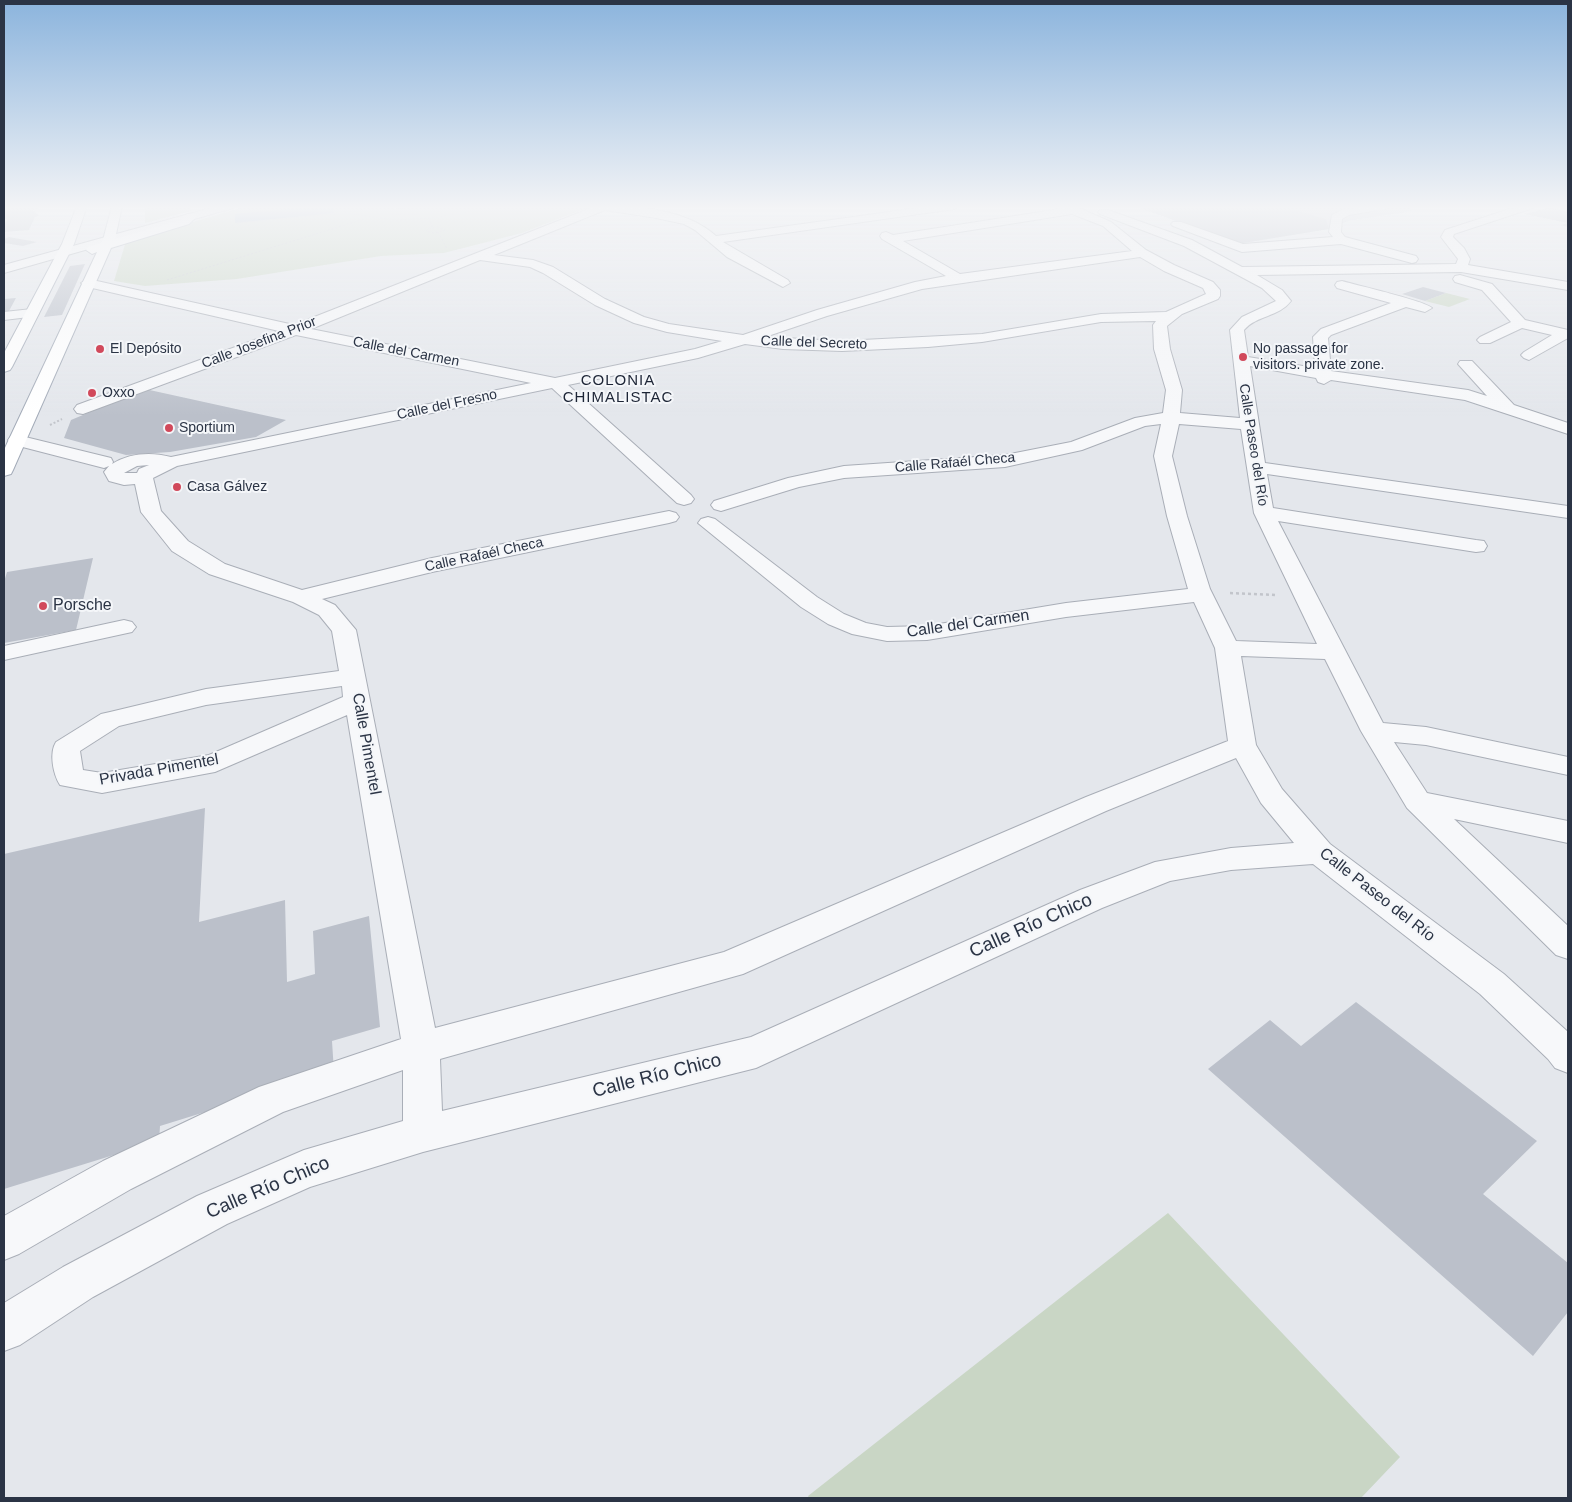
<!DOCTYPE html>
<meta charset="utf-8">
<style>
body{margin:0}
#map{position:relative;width:1572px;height:1502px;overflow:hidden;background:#e4e7ec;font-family:Helvetica,sans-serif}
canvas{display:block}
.frame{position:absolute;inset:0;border:5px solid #2b3445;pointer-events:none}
</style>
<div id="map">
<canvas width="1572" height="1502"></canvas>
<div class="frame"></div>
</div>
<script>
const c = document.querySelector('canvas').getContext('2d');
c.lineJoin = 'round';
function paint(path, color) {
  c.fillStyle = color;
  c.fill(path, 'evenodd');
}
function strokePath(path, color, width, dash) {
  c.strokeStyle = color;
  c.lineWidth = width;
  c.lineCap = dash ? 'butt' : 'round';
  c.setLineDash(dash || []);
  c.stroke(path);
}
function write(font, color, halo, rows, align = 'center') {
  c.font = font + ' Helvetica,sans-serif';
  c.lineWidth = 4;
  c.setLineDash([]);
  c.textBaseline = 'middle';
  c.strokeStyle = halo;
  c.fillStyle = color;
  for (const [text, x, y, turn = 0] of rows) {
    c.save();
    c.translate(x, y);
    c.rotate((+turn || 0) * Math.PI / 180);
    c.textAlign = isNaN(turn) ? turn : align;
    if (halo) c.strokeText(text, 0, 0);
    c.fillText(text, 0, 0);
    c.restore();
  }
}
const built = new Path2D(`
 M1135,206H1407L1413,211L1348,221L1329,229L1237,244Z`);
const green = new Path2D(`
 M145,206H199L191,208V211L145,223Z
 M248,206H392L394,209L429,206L589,207L522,233L444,253L381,256L237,279L145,286L114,281L126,241Z
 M1446,293L1470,299L1449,307L1425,301Z
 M1168,1213L1400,1457L1361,1498H809L808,1496Z`);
const water = new Path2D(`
 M318,206H332L334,213L235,223V214Z`);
const building = new Path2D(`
 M13,206H38V209L33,210L39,216L35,217L29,230L4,232V225L7,219H4V207Z
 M1136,206H1293L1288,208L1326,219L1329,229L1237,244Z
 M1548,208L1568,212V227L1560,225L1568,223L1524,214Z
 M9,237L37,242L23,246L4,243V239Z
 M85,264L62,315L44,317L70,266Z
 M1423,287L1446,293L1425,301L1402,294Z
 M16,298L9,311L4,312V299Z
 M145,389L286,420L256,437L170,452L126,455L64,438L71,420Z
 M93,558L76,630L4,643V582L7,572Z
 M205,808L199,922L285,900L287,982L315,974L313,931L369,916L380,1027L332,1041L334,1072L160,1126L159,1141L4,1189V854Z
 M1356,1002L1537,1141L1483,1194L1568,1263V1312L1533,1356L1208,1069L1270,1020L1301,1046Z`);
const pathFar2 = new Path2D(`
 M344,206L345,213L366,208
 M364,206C393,221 431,214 461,206
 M249,209L286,206
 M428,218L433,228
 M237,223L345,213L395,220L433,218L467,212L481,206
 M437,227L445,230L434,233L426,231L429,228Z
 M438,232L447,249
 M167,280L364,219`);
const pathFar1 = new Path2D(`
 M50,425L62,419`);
const path = new Path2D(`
 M1230,593L1277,595`);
const minor = new Path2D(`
 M218,206H234L233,208L4,273V265Z
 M596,206C636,206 685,208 716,236L932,206H959L954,209L723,242L788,280L790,283L783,287L727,257L695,230L684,224L656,218L605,210L494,255L533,260L553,267L605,299L644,317L669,324L743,335L817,310L915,282L946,276L882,239L880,236L882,233L886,232L893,235L1060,209L1057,206L1079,208L1111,222L1146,250L1174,265L1213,282L1220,290V296L1218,299L1182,314L1167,326L1170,349L1182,390L1180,413L1240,418L1230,330L1242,317L1276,301L1262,288L1184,246L1100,214L1098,212L1100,210H1108L1192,240L1242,267L1456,264L1458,259L1441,237L1445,230L1519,206H1534L1533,208L1454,234L1453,237L1464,248L1470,259L1468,265L1568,282V290L1461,272L1257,275L1282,290L1291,301C1279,317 1257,315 1244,330L1248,357L1315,368L1313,337L1321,329L1391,303L1337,288L1335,285L1337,282L1342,281C1356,285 1426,301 1432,308L1425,312L1406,307L1331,335L1328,338L1331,371L1468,390L1487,396L1458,364L1460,361H1472L1514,405L1568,423V434L1465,400L1331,380L1324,384L1318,382L1316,378L1250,366L1265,463L1568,506V518L1267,474L1273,508L1476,540L1484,541L1487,546L1484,551L1476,552L1278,521L1383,723L1426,727L1568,757V775L1426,745L1394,742L1427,793L1568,821V843L1454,819L1568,926V959L1556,955L1407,808L1361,731L1325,659L1241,656L1256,745L1282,789L1330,844L1504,974L1568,1032V1073L1555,1068L1548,1059L1480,994L1313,864L1231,870L1170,881L1102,908L756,1068L423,1152L310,1187L227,1224L93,1297L20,1345L4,1351V1303L63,1267L197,1196L304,1150L403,1121V1070L283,1112L131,1189L19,1254L4,1260V1216L103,1161L259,1087L401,1039L347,715L215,772L102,793L60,785C53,774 49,753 56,742L101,714L110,712L206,689L339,671L332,631L319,615L293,602L209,574L172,551L141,512L135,484L124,485L109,481L104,472L109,466L104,468L11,444L8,440L11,436L17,435L111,458L113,462L112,464C130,453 151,452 171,457L531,383L296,335L83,414L77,413L74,409L77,405L279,331L88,287L81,283L88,279L294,325ZM1072,214L1103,226L1132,251L960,274L903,241ZM1140,257L1164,271L1203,288L1206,294L1166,312L1101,314L982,334L842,341L765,337L827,316L922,289ZM480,260L530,267L543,273L595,305L634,323L667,332L722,341L695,349L555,378L311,329ZM1156,321L1153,325L1154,349L1166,390L1163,413L1135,418L1071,442L1005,455L844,466L788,478L714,501L711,505L714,509L721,511L799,487L844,478L1005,467L1082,450L1145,426L1161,424L1154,456L1167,516L1188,589L1066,603L927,626L887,627L866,623L844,614L817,597L715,519L708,517L701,519L698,523L801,607L828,624L852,634L887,641L927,640L1066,617L1194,602L1215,648L1228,741L1086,797L724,952L435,1028L356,630L335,605L322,599L432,572L669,523L676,521L679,517L676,513L669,511L432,558L302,590L225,564L188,541L161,511L153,478L177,466L552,388L677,503L684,505L691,503L694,499L691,495L568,385L698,358L745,344L783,349L842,351L928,347L982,342L1101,322ZM1179,424L1241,429L1254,513L1317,644L1236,641L1210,589L1187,516L1172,456ZM149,465L139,469L137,473H124L137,466ZM342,686L343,697L209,755L102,773L83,770L80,751L119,726L206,705ZM1236,758L1261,803L1294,843L1231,848L1155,862L1080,890L751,1037L442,1111L440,1059L743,974L1106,811Z
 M1365,206H1391L1390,208L1349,215L1342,219L1341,232L1345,237L1416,256L1418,259L1416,262L1412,263L1341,244L1242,252L1173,226L1171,224L1173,222H1181L1243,244L1333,237L1329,232L1332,215L1342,210Z
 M1460,275L1492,284L1525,320L1568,330V338L1529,360L1524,358L1521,355L1524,352L1552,335L1522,328L1490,343H1480L1477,340L1480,337L1511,322L1482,290L1455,282L1453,279L1455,276Z
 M32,309L37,310L39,313L37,316L4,320V312Z
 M124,620L132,622L136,627L132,632L4,660V646Z`);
const major = new Path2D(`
 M77,206H87L74,244L12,367L10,370L4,372V353L62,244Z
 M112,206H122L115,239L181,220L187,214H195L197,216L189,224L111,248L13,470L11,474L4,476V450L97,252L92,254L86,250L88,247L101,243L103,240Z
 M1551,206H1568V212L1552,208Z`);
const markers = [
 [100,349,5,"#d1495b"],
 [1243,357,5,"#d1495b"],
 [92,393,5,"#d1495b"],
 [169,428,5,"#d1495b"],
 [177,487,5,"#d1495b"],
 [43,606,5,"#d1495b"]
];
const farStreetnames = [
 ["Calle Josefina Prior",259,343,-21],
 ["Calle del Secreto",814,343,2],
 ["Calle del Carmen",406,352,11],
 ["Calle del Fresno",447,405,-12],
 ["Calle Paseo del Río",1253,445,81],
 ["Calle Rafaél Checa",955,463,-5],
 ["Calle Rafaél Checa",484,555,-12]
];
const farPoinames = [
 ["El Depósito",110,349],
 ["No passage for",1253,349],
 ["visitors. private zone.",1253,365],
 ["Oxxo",102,393],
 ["Sportium",179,428],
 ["Casa Gálvez",187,487]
];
const farNeighbourhoodnames = [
 ["COLONIA",618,381],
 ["CHIMALISTAC",618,398]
];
const poiNames = [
 ["Porsche",53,606]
];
const streetNames = [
 ["Calle del Carmen",968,624,-8],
 ["Calle Pimentel",366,744,80],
 ["Privada Pimentel",159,770,-10],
 ["Calle Paseo del Río",1377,895,38]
];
const nearStreetnames = [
 ["Calle Río Chico",1031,926,-24],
 ["Calle Río Chico",657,1076,-14],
 ["Calle Río Chico",268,1188,-23]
];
paint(built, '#d2d6de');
paint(green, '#c9d6c5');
paint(water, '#9fb4cc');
paint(building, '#bbc0ca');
strokePath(minor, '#a9aeb7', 2);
strokePath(major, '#a3abb8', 2);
strokePath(pathFar2, '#c2c5cb', 1, [2, 2]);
strokePath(pathFar1, '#c2c5cb', 2, [2, 2]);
strokePath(path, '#c2c5cb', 2.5, [3, 3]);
paint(minor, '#f7f8fa');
paint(major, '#fff');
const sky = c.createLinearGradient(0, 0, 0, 416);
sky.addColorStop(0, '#8bb4dd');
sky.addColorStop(0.5, '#f3f4f6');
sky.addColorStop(1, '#f3f4f600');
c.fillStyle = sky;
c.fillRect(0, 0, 1572, 416);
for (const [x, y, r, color] of markers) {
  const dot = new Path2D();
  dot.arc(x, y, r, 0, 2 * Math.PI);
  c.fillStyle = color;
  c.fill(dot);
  strokePath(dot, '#f4f6f9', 2);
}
write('14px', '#2b3445', '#f4f6f9', farStreetnames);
write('14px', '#2b3445', '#f4f6f9', farPoinames, 'left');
c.letterSpacing = '1px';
write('15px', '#1d2536', '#f4f6f9', farNeighbourhoodnames);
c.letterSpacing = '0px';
write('16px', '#2b3445', '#f4f6f9', poiNames, 'left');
write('16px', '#2b3445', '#f4f6f9', streetNames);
write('19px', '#2b3445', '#f4f6f9', nearStreetnames);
</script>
